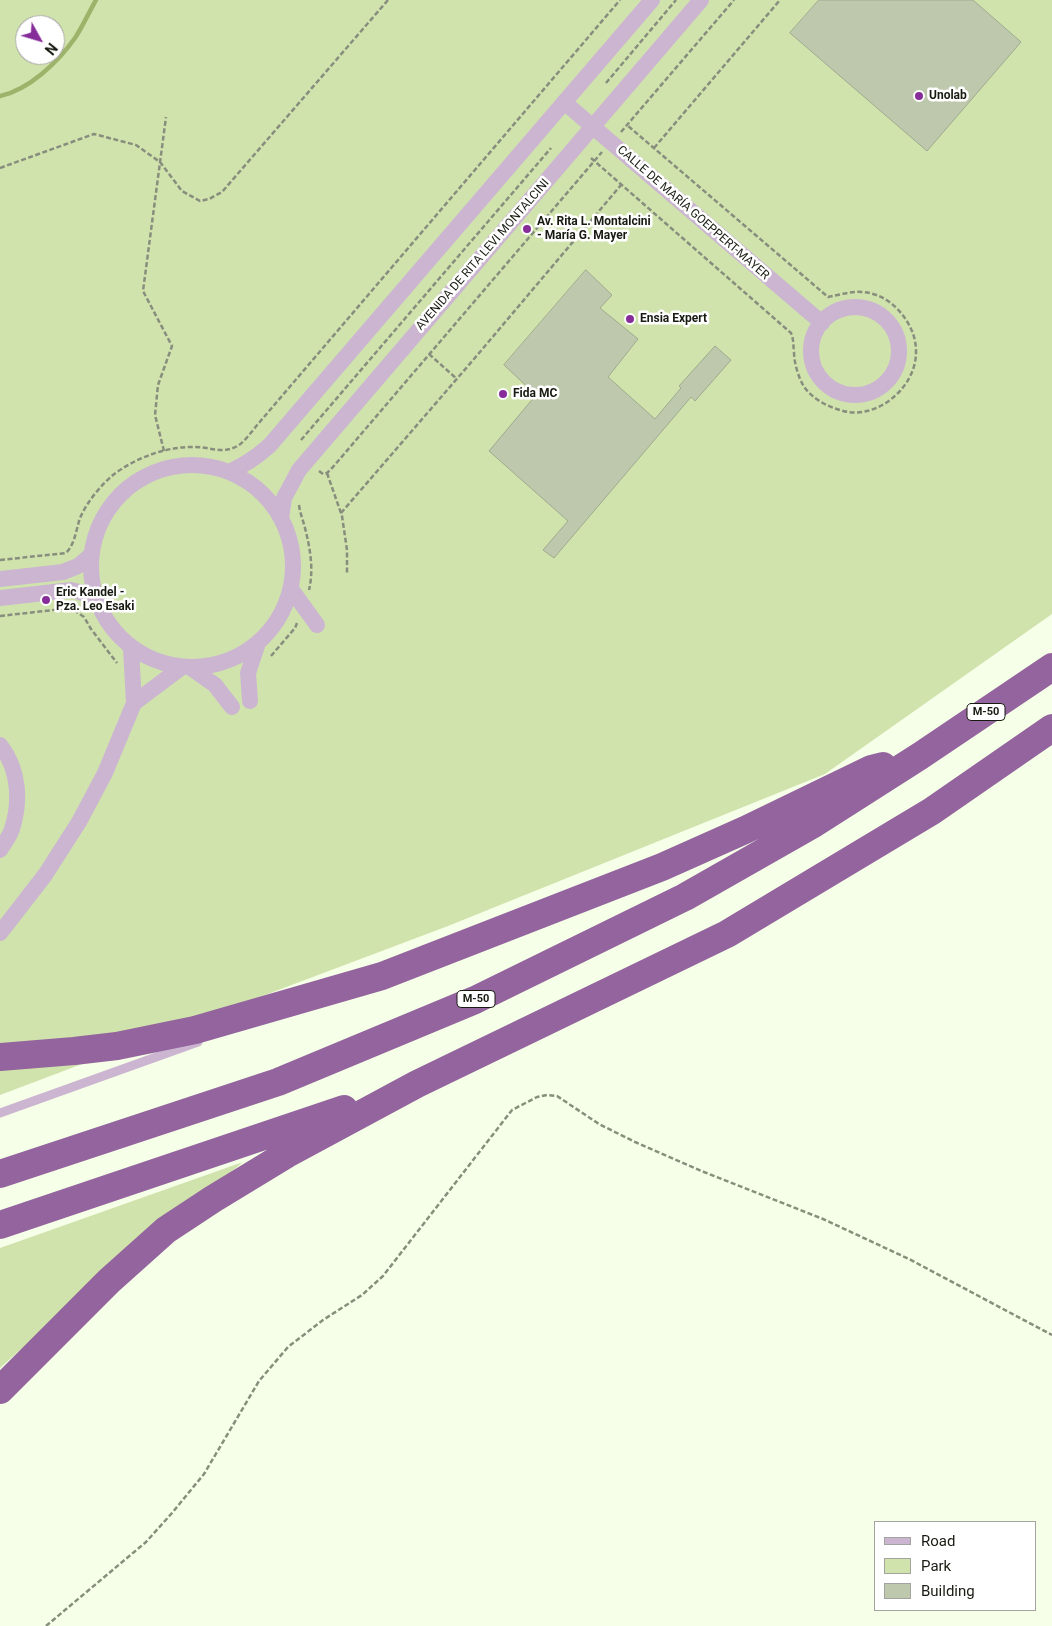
<!DOCTYPE html>
<meta charset="utf-8">
<style>
body{margin:0}
#map{position:relative;width:1052px;height:1626px;overflow:hidden;background:#f6ffe7;font-family:Roboto,sans-serif}
canvas{display:block}
.legend{position:absolute;left:874px;top:1521px;width:162px;height:90px;box-sizing:border-box;background:#fff;border:1px solid #a3a4a0;margin:0;padding:6px 9px;list-style:none;font-size:15px;color:#181b11}
.legend li{display:flex;align-items:center;gap:10px;height:25px}
.legend b{width:25px;border:1px solid #a3a4a0}
.north{position:absolute;left:15px;top:15px;width:50px;height:50px;box-sizing:border-box;background:#fff;border:1px solid #a3a4a0;border-radius:50%;rotate:129deg;font-size:14px;font-weight:700;line-height:20px;text-align:center;color:#181b11}
.north::after{content:'';display:block;margin:auto;width:18px;height:22px;background:#862d9a;clip-path:polygon(50% 0,100% 100%,50% 72%,0 100%)}
</style>
<div id="map">
<canvas width="1052" height="1626"></canvas>
<ul class="legend">
<li><b style="height:6px;background:#cbb5d1"></b>Road</li>
<li><b style="height:14px;background:#d1e3ad"></b>Park</li>
<li><b style="height:14px;background:#bec8ac"></b>Building</li>
</ul>
<div class="north">N</div>
</div>
<script>
const c = document.querySelector('canvas').getContext('2d');
c.lineJoin = 'round';
function paint(path, color) {
  c.fillStyle = color;
  c.fill(path, 'evenodd');
}
function strokePath(path, color, width, dash) {
  c.strokeStyle = color;
  c.lineWidth = width;
  c.lineCap = dash ? 'butt' : 'round';
  c.setLineDash(dash || []);
  c.stroke(path);
}
function write(font, color, halo, rows, align = 'center') {
  c.font = font + ' Roboto,sans-serif';
  c.lineWidth = 5;
  c.setLineDash([]);
  c.textBaseline = 'middle';
  c.strokeStyle = halo;
  c.fillStyle = color;
  for (const [text, x, y, turn = 0] of rows) {
    c.save();
    c.translate(x, y);
    c.rotate((+turn || 0) * Math.PI / 180);
    c.textAlign = isNaN(turn) ? turn : align;
    if (halo) c.strokeText(text, 0, 0);
    c.fillText(text, 0, 0);
    c.restore();
  }
}
const green = new Path2D(`
 M0,0H1052V614L825,774L448,926L0,1095ZM25,25H55V55H25Z
 M243,1162L20,1350L0,1368V1248Z`);
const stream = new Path2D(`
 M0,96C29,90 58,62 75,38C83,26 89,12 96,0`);
const building = new Path2D(`
 M819,0H973L1021,42L927,151L790,33Z
 M586,270L612,295L600,308L638,339L608,377L655,419L681,388L679,386L715,346L731,360L695,401L691,397L554,558L543,550L568,521L489,451L536,395L504,365Z`);
const path = new Path2D(`
 M606,83L676,0
 M621,132L734,0
 M654,148L780,0
 M591,158L791,333C794,340 793,345 794,352C794,362 798,376 803,385C811,398 826,406 840,410C875,422 917,388 916,351C916,337 910,324 901,313C891,301 878,293 862,292C851,291 839,295 828,297L627,125
 M0,168L94,134L136,145L160,162L182,191L200,201L209,199L222,192L388,0
 M429,354L457,379
 M301,440L551,148
 M164,451L155,415L158,385L172,346L143,291L166,117
 M319,471L323,474L327,473L333,467L602,152
 M327,473L342,516L347,550V574
 M299,505C300,513 303,520 305,528C310,548 314,569 309,590
 M341,513L474,359L621,185
 M0,560L66,553C75,544 76,530 80,518C87,502 100,486 113,475C135,458 167,446 195,447C208,447 221,453 233,448C243,445 251,432 258,424L620,0
 M0,616L71,608L84,617L91,629L117,663
 M271,656L295,628L297,623
 M46,1626L146,1542L172,1513L204,1474L259,1381L288,1347L323,1320L362,1295L383,1276L512,1110L537,1097L547,1095L557,1096L599,1124L635,1142L704,1172L823,1219L909,1259L1052,1335`);
const lane = new Path2D(`
 M0,1113L198,1042`);
const street = new Path2D(`
 M564,102L822,323
 M811 351a44 44 0 1 1 88 0a44 44 0 1 1-88 0Z
 M91 566a101 101 0 1 1 202 0a101 101 0 1 1-202 0Z
 M229,472C245,465 257,457 270,445L652,0
 M281,518L284,498L299,470L701,0
 M0,579L63,572L78,566L92,554
 M291,589L317,625
 M0,598L71,590L80,592L97,599
 M191,668L215,685L232,707
 M250,701L248,673L258,643
 M134,703L182,667
 M0,745C19,769 21,801 12,829C10,836 4,843 0,850
 M0,933L45,875L79,822L105,773L134,703L131,648`);
const highway = new Path2D(`
 M0,1057L74,1051L117,1046L195,1030L382,976L662,867L745,830L871,769L883,766
 M0,1174L278,1082L475,1000L685,897L815,823L920,756L1052,667
 M0,1225L344,1109
 M0,1390L109,1281L166,1230L213,1199L287,1154L417,1084L727,934L932,811L1052,728`);
const markers = [
 [919,96,5,"#862d9a"],
 [527,229,5,"#862d9a"],
 [630,319,5,"#862d9a"],
 [503,394,5,"#862d9a"],
 [46,600,5,"#862d9a"]
];
const shields = [
 [986,712,38],
 [476,999,38]
];
const shieldNames = [
 ["M-50",986,712],
 ["M-50",476,999]
];
const poiNames = [
 ["Unolab",929,96],
 ["Av. Rita L. Montalcini",537,222],
 ["- María G. Mayer",537,236],
 ["Ensia Expert",640,319],
 ["Fida MC",513,394],
 ["Eric Kandel -",56,593],
 ["Pza. Leo Esaki",56,607]
];
const streetNames = [
 ["CALLE DE MARÍA GOEPPERT-MAYER",693,213,41],
 ["AVENIDA DE RITA LEVI MONTALCINI",483,255,-49]
];
paint(green, '#d1e3ad');
strokePath(stream, '#9cb369', 4.5);
paint(building, '#bec8ac');
strokePath(building, '#a0aa8f', 1);
strokePath(path, '#888e7d', 2.5, [5, 2.5]);
strokePath(lane, '#cbb5d1', 9);
strokePath(street, '#cbb5d1', 16);
strokePath(highway, '#93649e', 28);
for (const [x, y, r, color] of markers) {
  const dot = new Path2D();
  dot.arc(x, y, r, 0, 2 * Math.PI);
  c.fillStyle = color;
  c.fill(dot);
  strokePath(dot, '#fff', 2);
}
for (const [x, y, w] of shields) {
  const box = new Path2D();
  box.roundRect(x - w / 2, y - 8.5, w, 17, 4);
  c.fillStyle = '#fff';
  c.fill(box);
  strokePath(box, '#181b11', 1);
}
write('bold 11px', '#181b11', null, shieldNames);
write('bold 12px', '#181b11', '#fff', poiNames, 'left');
write('12px', '#181b11', '#fff', streetNames);
</script>
